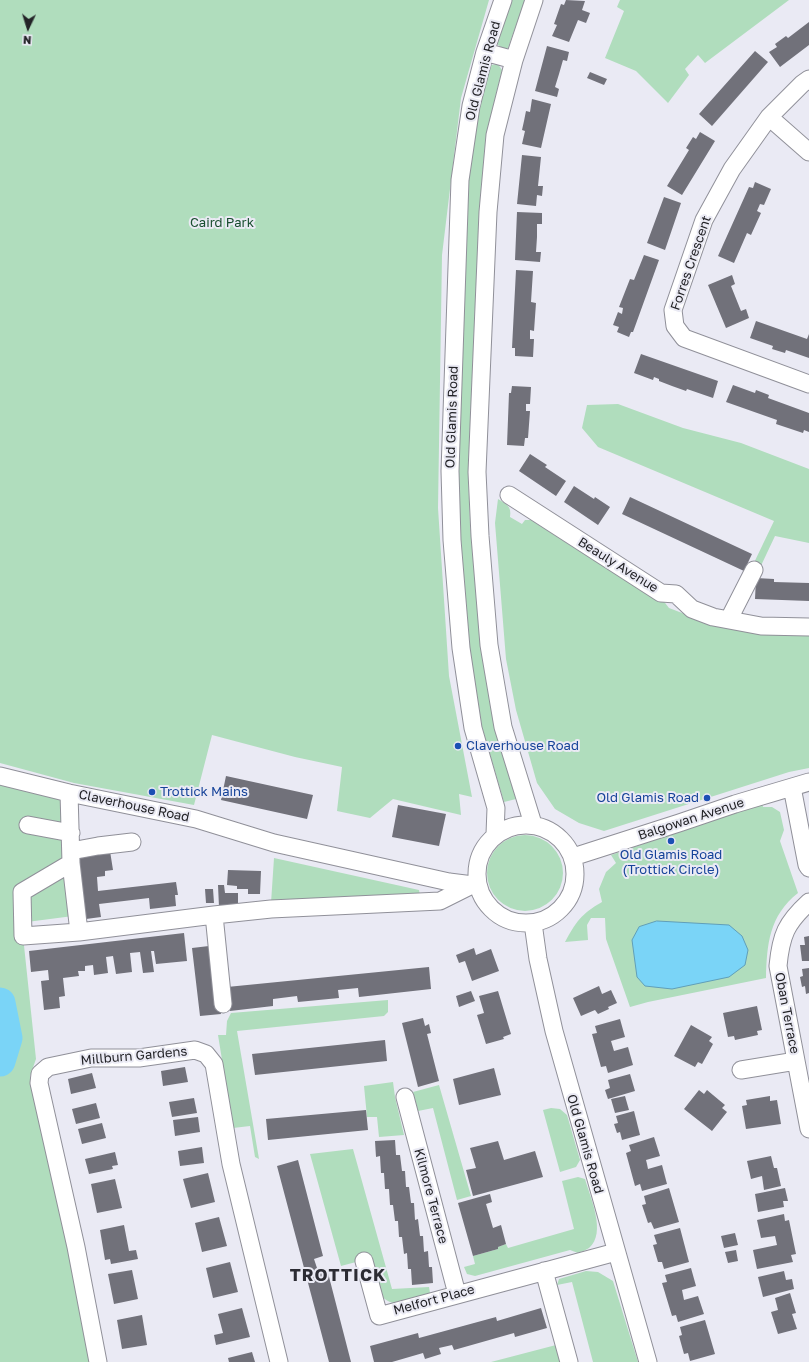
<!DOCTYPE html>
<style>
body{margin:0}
#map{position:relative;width:809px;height:1362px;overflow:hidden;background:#eaeaf4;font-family:"Golos Text",sans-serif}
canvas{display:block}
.north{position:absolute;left:8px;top:8px;width:40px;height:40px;-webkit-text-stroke:3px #eaeaf4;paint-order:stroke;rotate:184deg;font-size:11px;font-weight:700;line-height:16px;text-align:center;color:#232327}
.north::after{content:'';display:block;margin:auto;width:14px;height:18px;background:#232327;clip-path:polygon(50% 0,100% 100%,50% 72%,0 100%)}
</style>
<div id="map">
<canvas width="809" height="1362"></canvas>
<div class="north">N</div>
</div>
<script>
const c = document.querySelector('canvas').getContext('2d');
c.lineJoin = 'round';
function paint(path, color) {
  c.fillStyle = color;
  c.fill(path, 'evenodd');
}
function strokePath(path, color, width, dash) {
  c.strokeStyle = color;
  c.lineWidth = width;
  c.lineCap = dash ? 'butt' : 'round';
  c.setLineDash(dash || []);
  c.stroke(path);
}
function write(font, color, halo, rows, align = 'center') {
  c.font = font + ' "Golos Text",sans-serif';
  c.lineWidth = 4;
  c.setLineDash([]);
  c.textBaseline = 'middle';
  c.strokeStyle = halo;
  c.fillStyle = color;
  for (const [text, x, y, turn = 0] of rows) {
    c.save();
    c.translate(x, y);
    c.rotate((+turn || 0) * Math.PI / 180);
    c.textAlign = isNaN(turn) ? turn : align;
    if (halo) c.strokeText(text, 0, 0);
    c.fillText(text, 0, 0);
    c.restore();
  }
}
const green = new Path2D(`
 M0,0H489L461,98L442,255L438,508L449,676L472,797L459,794L461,815L393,799L370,818L337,811L342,767L295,757L212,735L194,805L74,783L0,763Z
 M511,0H525L508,48H502L497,44Z
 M620,0H789L705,63L698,55L685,69L689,75L668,103L636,71L605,58L624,11L617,7Z
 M498,64L502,70L486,135L479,213L468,472L470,524L481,649L494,725L516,799L504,802L482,727L470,649L458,505V471L468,179L479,107L491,65Z
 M618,404L683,428L741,443L809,469V543L775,536L758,572L751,569L774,521L598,447L582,428L587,405Z
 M498,499C506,504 512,506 510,517L522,524L525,520H531L579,551L585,550L662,599L669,608L711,624L809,633V768L789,772L604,831L579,823L555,809L537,783L516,710L506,659L495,523Z
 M0,776L69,793L71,863L22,892L23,936L36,1059L30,1076L69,1249L89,1362H0Z
 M762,803L763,807H772L780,812L784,830L780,841L798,893C769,916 767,944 766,978L648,1002L630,1007L606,939L605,918H591L587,925L588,940L565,942C576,922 581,914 602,902L599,889L606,872L616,863L611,855Z
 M487 873a38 38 0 1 1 76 0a38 38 0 1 1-76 0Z
 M274,858L419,890L420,896L271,903Z
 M68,871L73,916L27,922L25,898Z
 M388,1000V1012L384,1016L237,1031L259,1159L255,1157L250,1126L233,1128L218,1035H226L227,1021L231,1013Z
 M393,1082L395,1097L404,1135L379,1137L377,1117H367L364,1086Z
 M439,1085L471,1196L457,1200L433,1108L418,1111L413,1092Z
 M551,1108L560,1109L567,1115L580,1160L576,1167L560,1172L543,1110Z
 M353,1149L392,1289L429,1287L430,1293C419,1296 408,1301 397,1303C382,1306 364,1273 356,1262L341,1266L310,1154Z
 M578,1177L585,1179C590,1197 607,1233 589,1248C586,1250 581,1252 578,1253L570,1250L475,1276L467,1274L464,1267L475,1264L473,1256L498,1249V1247L506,1244L508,1248L574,1229L562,1181Z
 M586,1271L598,1272L613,1281L638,1362H593L572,1282L557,1285L559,1279Z
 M556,1345L560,1362H491Z`);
const water = new Path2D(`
 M657,921L729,925L742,936L748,950L745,965L729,977L672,989L645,986L637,977L632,940L639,927Z`);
const river = new Path2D(`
 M0,1003L7,1038L0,1061`);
const building = new Path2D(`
 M566,0L585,1L582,10L590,13L586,23L578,20L569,42L552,36L557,25L554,24L561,4L564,5Z
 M809,22V45L780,67L769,52L777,47L775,44L786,36L788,38Z
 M547,46L569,52L567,61L563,60L559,74L555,87L559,89L557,97L535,91Z
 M755,51L768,62L712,126L699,114Z
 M590,72L607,79L604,85L587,78Z
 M532,99L551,104L541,148L522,144L525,131L522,130L524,121L526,111L530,112Z
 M700,132L715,141L682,195L667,186L689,150L686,148L693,137L696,139Z
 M522,155L541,157L538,186H543L542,196L537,195L536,206L517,204Z
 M755,182L771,189L764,205L760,204L757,211L761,213L751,235L747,233L734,263L718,256L749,187L753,188Z
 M664,197L681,203L665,250L647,243Z
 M517,212L542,213V224H537V237L536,252H541L540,262L515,260Z
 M644,255L659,260L633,332H631L629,337L617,332L619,327L613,325L618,312L622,314L623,308L619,307L630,279L634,280Z
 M516,270L533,271L531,302L536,303L534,331L530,330V339H534L533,357L515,356V348H512Z
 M732,275L735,284L731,286L741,311L746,309L749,318L726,328L708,285Z
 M756,321L807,339L809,334V358L786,350L785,353L772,349L773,346L750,338Z
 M641,354L718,381L713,398L687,389L686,391L672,386L659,381V379L654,377L653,380L634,373Z
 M733,385L755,393L756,390L769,395L768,398L809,413V432L804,430L803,433L776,424L777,420L726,402Z
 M512,386L531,387L530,404H526V411H530L528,438H525L524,446L507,445L509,393H511Z
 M530,454L547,465L545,467L566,481L556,496L519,471Z
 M574,486L594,499L595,497L610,507L598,525L564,502Z
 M630,497L752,554L744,571L622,514Z
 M756,578L774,579V582L809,583V601L755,599Z
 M226,776L313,795L307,819L221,800Z
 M398,805L446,814L439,846L392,837Z
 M110,851L113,870L105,871V876L97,877L98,891L176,882L178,895H175L176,906L150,909L149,898L99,904L101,917L86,919L78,855Z
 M228,870L261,871L260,894H248V889H237V886L227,885Z
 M218,885H224L225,893H238V907H219Z
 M205,889H213L214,903H206Z
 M184,933L187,961L156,964L154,951H151L154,972L143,973L140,952L130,953L132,972L116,974L113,956L106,957L108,973L94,975L93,965L85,966V971H78L79,976L63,978L65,996L59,997L60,1008L44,1010L41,981L49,980L48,970L31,972L29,951Z
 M809,936V961H802L800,945H805L804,937Z
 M209,946L221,1014L200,1016L192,948Z
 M474,948L476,955L491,949L499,971L472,981L465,961L459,963L456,955Z
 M429,967L431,989L359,997L358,988L338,990L339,998L298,1002L297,996L273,999V1006L230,1011L227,987Z
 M809,968V993L806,994L805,986L802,987L800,977L803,976L802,969Z
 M599,986L602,994L611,990L617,1003L608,1007L609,1009L598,1014L595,1010L581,1016L573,998Z
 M471,991L475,1001L459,1007L456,996Z
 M498,991L511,1034L503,1037L504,1039L486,1044L477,1015L484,1013L479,996Z
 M757,1006L762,1030L757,1031L758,1035L735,1040L734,1036L728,1037L723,1013Z
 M423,1018L425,1026L429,1024L431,1033L427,1034L439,1081L418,1087L402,1023Z
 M620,1019L625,1037L611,1041L614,1051L628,1047L633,1065L608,1073L606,1066L601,1067L592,1034L597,1033L595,1026Z
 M691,1025L712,1037L709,1041L713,1044L702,1064L698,1062L695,1067L674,1056Z
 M385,1040L387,1061L255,1075L252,1054Z
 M185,1067L188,1082L163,1086L161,1071Z
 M494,1068L501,1095L459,1105L453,1079Z
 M92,1073L96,1088L71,1094L68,1079Z
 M630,1074L635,1091L608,1099L605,1090L610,1088L608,1080Z
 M699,1090L704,1094L707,1090L725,1105L722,1108L727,1112L712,1131L684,1109Z
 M625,1096L629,1110L615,1113L611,1099Z
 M770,1096V1101L777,1100L781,1124L746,1129L742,1106L747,1105L746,1100Z
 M194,1098L197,1113L172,1117L169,1102Z
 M96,1103L100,1118L76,1124L72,1109Z
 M366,1110L368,1130L268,1140L266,1119Z
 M634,1111L640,1135L622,1140L620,1132L617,1133L614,1124L618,1123L616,1116Z
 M198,1117L200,1132L175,1136L173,1120Z
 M102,1123L106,1138L82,1144L78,1129Z
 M654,1137L660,1156L646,1160L647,1164L648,1169L662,1165L667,1184L642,1191L640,1184L635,1186L626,1153L631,1151L629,1145Z
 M395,1140L396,1155H400L402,1171H405L406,1187H409L411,1203H414L415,1220L418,1219L420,1236H423L424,1252L428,1251L429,1267H432L433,1283L412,1285L411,1269H408L407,1253L404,1254L402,1237H399L398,1221H395L393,1205H390L389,1189H385L384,1173H381L380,1156L376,1157L375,1141Z
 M498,1141L504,1160L535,1151L543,1177L473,1196L466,1170L476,1168L470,1148Z
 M202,1147L204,1163L180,1166L178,1151Z
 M115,1152L118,1165L112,1166L113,1169L89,1174L85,1159Z
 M771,1156L774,1168H777L781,1186L764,1190L762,1176L751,1179L747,1161Z
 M298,1160L323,1256L314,1259L318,1271L327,1269L351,1362H329L277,1166Z
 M208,1173L215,1202L191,1208L183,1179Z
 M115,1179L122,1208L97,1213L91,1184Z
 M669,1188L679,1222L654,1229L651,1222L648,1223L642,1205L646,1204L644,1196Z
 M785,1188L788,1201H783L784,1207L758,1212L755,1194Z
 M490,1194L492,1202L486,1204L493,1228L501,1225L506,1244L498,1247V1249L473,1256L458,1203Z
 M784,1214L785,1221L789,1220L796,1254L791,1255L793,1262L757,1269L753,1250L777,1245L775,1236L761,1238L757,1220Z
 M219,1217L227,1246L202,1252L195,1223Z
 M124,1225L129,1251L136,1250L138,1259L111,1264L110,1259L105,1260L100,1230Z
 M680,1228L689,1262L664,1269L662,1262H658L653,1245L657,1244L654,1235Z
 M735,1233L738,1245L724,1248L721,1236Z
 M736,1250L738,1261L728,1263L725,1252Z
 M230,1262L238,1292L213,1298L206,1268Z
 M691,1268L696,1286L682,1290L684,1300L698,1296L704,1314L678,1322L676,1315L672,1316L662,1283L667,1282L665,1275Z
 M132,1270L138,1299L114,1304L108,1274Z
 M784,1271L786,1280L792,1279L794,1289L763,1297L758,1277Z
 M790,1293L796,1313L792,1314L797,1329L778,1334L771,1312L778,1310L775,1298Z
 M242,1308L250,1337L216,1345L214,1335L223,1333L218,1314Z
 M541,1308L547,1328L515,1337L514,1333L454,1350L452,1345L439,1348L441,1354L425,1359L423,1353L392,1362H374L370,1346L418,1333L419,1338L496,1317L497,1321Z
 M142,1315L147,1345L122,1349L117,1320Z
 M705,1320L715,1354L690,1361L688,1353L684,1354L679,1336L682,1335L680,1327Z
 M252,1352L255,1362H229L228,1358Z`);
const minor = new Path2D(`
 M485,52L514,60
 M809,79L802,84L769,117L732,169L704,220L673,310L675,326L684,338L809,384
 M769,117L809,152
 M509,495L661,593L676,594L692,609L713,617L761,626L809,627
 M729,619L754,570
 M0,776L69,793L196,819L274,843L449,882L473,885
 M792,787L807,865L809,868
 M69,793L71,863L79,932
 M533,824L503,727L489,645L480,536L477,472L488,212L495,135L514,60L534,0
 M477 874a49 49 0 1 1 98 0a49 49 0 1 1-98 0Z
 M28,825L71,833
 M495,834L496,808L473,728L461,648L452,540L450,471L460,180L471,106L485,52L503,0
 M71,851L98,846L132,842
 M573,857L679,823L735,804L809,782
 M71,863L22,892L23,936L79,932L214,915L271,909L440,901L472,885
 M809,902C786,923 781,935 778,966L809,1129
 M214,915L223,1004
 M533,923L538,959L554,1031L648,1362
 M741,1070L796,1061
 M405,1097L457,1294
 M364,1261L379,1316L616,1252
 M544,1271L569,1362
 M98,1362L76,1247L39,1083L40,1074L48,1067L91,1058H139L195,1050L206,1054L214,1064L231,1164L279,1362`);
const markers = [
 [458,746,4,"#1a4fb4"],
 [152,792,4,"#1a4fb4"],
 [707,798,4,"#1a4fb4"],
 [671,841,4,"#1a4fb4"]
];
const streetNames = [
 ["Old Glamis Road",483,71,-75],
 ["Forres Crescent",691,263,-71],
 ["Old Glamis Road",452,417,-88],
 ["Beauly Avenue",618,565,32],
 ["Claverhouse Road",134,806,12],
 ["Balgowan Avenue",691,819,-18],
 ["Oban Terrace",787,1013,79],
 ["Millburn Gardens",134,1056,-5],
 ["Old Glamis Road",585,1144,74],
 ["Kilmore Terrace",431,1196,75],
 ["Melfort Place",434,1300,-15]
];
const parkNames = [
 ["Caird Park",222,223]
];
const transitNames = [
 ["Claverhouse Road",466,746],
 ["Trottick Mains",160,792],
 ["Old Glamis Road",699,798,"right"],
 ["Old Glamis Road",671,855,"center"],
 ["(Trottick Circle)",671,870,"center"]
];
const districtNames = [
 ["TROTTICK",338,1276]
];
paint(green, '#b0ddbd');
paint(water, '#7ad4f7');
strokePath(water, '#609fb9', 1);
strokePath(river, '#7ad4f7', 31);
paint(building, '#71717a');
strokePath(minor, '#909099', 19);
strokePath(minor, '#fff', 17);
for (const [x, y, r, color] of markers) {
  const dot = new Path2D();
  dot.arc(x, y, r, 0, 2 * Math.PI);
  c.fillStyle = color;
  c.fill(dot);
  strokePath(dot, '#eaeaf4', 1.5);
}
write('13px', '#232327', '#eaeaf4', streetNames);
write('13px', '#194e2f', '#eaeaf4', parkNames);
write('13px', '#164399', '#eaeaf4', transitNames, 'left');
c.letterSpacing = '1px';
write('bold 17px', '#2c2c33', '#eaeaf4', districtNames);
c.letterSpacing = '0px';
</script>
